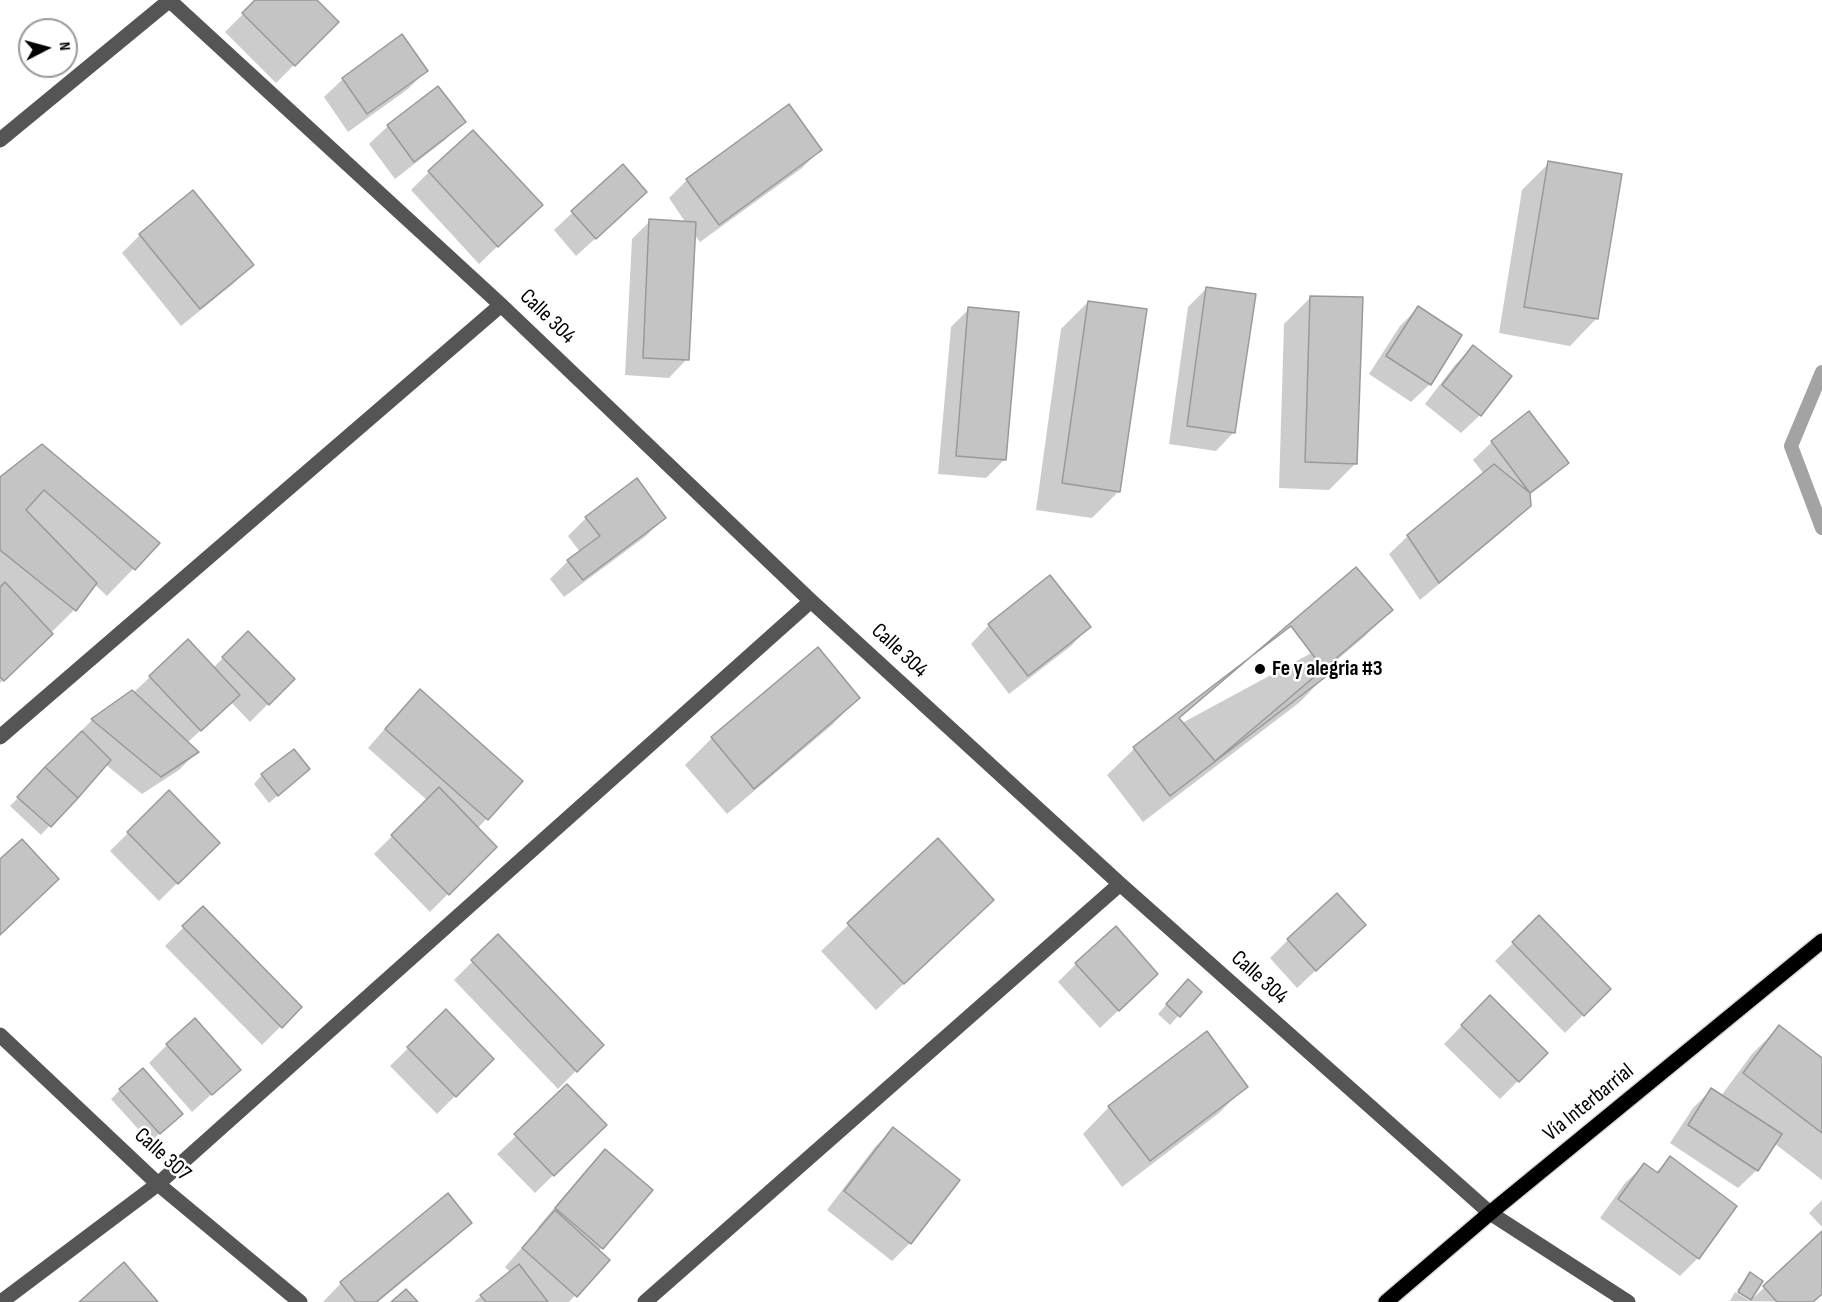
<!DOCTYPE html>
<meta charset="utf-8">
<style>
body{margin:0}
#map{position:relative;width:1822px;height:1302px;overflow:hidden;background:#fff;font-family:"Sofia Sans Condensed",sans-serif}
canvas{display:block}
.north{position:absolute;left:18px;top:18px;width:60px;height:60px;box-sizing:border-box;background:#fff;border:2px solid #999;border-radius:50%;rotate:84deg;font-size:16px;font-weight:700;line-height:24px;text-align:center;color:#000}
.north::after{content:'';display:block;margin:auto;width:21px;height:27px;background:#000;clip-path:polygon(50% 0,100% 100%,50% 72%,0 100%)}
</style>
<div id="map">
<canvas width="1822" height="1302"></canvas>
<div class="north">N</div>
</div>
<script>
const c = document.querySelector('canvas').getContext('2d');
c.lineJoin = 'round';
function paint(path, color) {
  c.fillStyle = color;
  c.fill(path, 'evenodd');
}
function strokePath(path, color, width, dash) {
  c.strokeStyle = color;
  c.lineWidth = width;
  c.lineCap = dash ? 'butt' : 'round';
  c.setLineDash(dash || []);
  c.stroke(path);
}
function write(font, color, halo, rows, align = 'center') {
  c.font = font + ' "Sofia Sans Condensed",sans-serif';
  c.lineWidth = 5;
  c.setLineDash([]);
  c.textBaseline = 'middle';
  c.strokeStyle = halo;
  c.fillStyle = color;
  for (const [text, x, y, turn = 0] of rows) {
    c.save();
    c.translate(x, y);
    c.rotate((+turn || 0) * Math.PI / 180);
    c.textAlign = isNaN(turn) ? turn : align;
    if (halo) c.strokeText(text, 0, 0);
    c.fillText(text, 0, 0);
    c.restore();
  }
}
const shadow = new Path2D(`
 M257,0H315L337,22L276,83L225,32Z
 M426,71L408,89L348,132L324,97L343,79Z
 M438,88L464,122L445,140L395,179L369,144L388,126Z
 M820,150L802,168L700,242L693,233L687,359L669,378L625,375L632,239L650,221L686,223L669,198L687,180Z
 M1549,163L1620,175L1596,319L1570,346L1499,333L1522,190Z
 M622,166L627,210L576,256L554,230Z
 M429,172L522,223L479,264L411,190Z
 M140,235L252,265L233,284L181,326L122,253Z
 M1207,288L1234,432L1216,451L1169,444L1188,307Z
 M1311,297L1356,463L1329,490L1279,488L1284,324Z
 M1088,302L1119,491L1092,518L1036,510L1061,329Z
 M1418,308L1430,384L1411,402L1369,374L1400,326Z
 M969,309L1005,459L986,478L938,474L951,327Z
 M1473,347L1510,376L1480,415L1461,433L1425,404L1455,365Z
 M1492,442L1567,463L1548,481L1528,496L1529,505L1511,524L1420,600L1389,554L1408,536L1484,474L1473,460Z
 M42,445L158,543L107,596L94,584L74,610L0,683V479Z
 M586,518H664L646,536L564,597L550,579L568,561L580,552L568,536Z
 M1049,578L1089,627L1071,646L1009,694L971,644L989,625Z
 M1391,610L1364,637L1324,671L1326,675L1300,702L1143,822L1107,775L1134,749Z
 M248,633L293,679L250,722L231,702L187,743L197,752L179,770L142,794L105,764L41,835L10,806L76,740L74,738L92,720L132,692L133,693L188,641L213,668Z
 M858,698L832,725L727,814L685,765L712,738Z
 M402,709L521,781L477,829L495,847L430,912L374,854L428,801L368,748Z
 M308,769L269,803L254,784L262,775Z
 M169,792L218,843L159,901L110,851Z
 M938,840L992,900L876,1010L821,951Z
 M203,908L300,1007L262,1045L165,946Z
 M1539,917L1609,989L1565,1033L1495,961Z
 M498,936L602,1044L558,1089L454,980Z
 M1288,940L1345,943L1297,988L1270,958Z
 M1076,964L1138,992L1100,1028L1058,982Z
 M1179,990L1200,992L1170,1025L1158,1014Z
 M1490,997L1546,1053L1500,1099L1444,1044Z
 M446,1011L492,1059L437,1114L390,1066Z
 M1779,1027L1822,1060V1180L1774,1143L1757,1170L1738,1188L1670,1143L1693,1108L1711,1090L1721,1096L1752,1054Z
 M167,1045L239,1069L192,1112L149,1063Z
 M1246,1086L1219,1113L1122,1187L1083,1134L1109,1107Z
 M120,1090L172,1122L150,1142L111,1099Z
 M604,1125L535,1193L497,1154L516,1136Z
 M893,1129L910,1243L892,1261L827,1210L875,1147Z
 M605,1151L602,1248L598,1251L608,1260L569,1302H474L510,1272L505,1267L539,1228L538,1227L587,1169Z
 M1670,1158L1698,1258L1680,1276L1600,1218L1625,1183L1644,1165L1655,1173Z
 M1822,1200V1227L1809,1213Z
 M470,1223L452,1241L378,1302H323L341,1283Z
 M1822,1233V1293L1812,1302L1730,1301L1735,1292L1750,1301Z
 M1750,1274L1761,1281L1750,1299V1297L1737,1290Z`);
const stream = new Path2D(`
 M1822,372L1791,446L1822,528`);
const building = new Path2D(`
 M255,0H317L339,22L295,66L242,13Z
 M402,34L428,71L367,114L342,78Z
 M438,86L466,122L414,162L387,125Z
 M789,104L822,150L719,225L686,179Z
 M473,130L543,205L498,247L428,171Z
 M1548,161L1622,174L1598,319L1524,307Z
 M623,164L647,192L596,239L571,211Z
 M193,190L254,265L200,309L139,234Z
 M649,219L696,222L689,360L643,358Z
 M1206,287L1256,294L1235,433L1187,426Z
 M1310,296L1363,297L1357,464L1305,462Z
 M1088,301L1147,309L1120,492L1062,483Z
 M1418,306L1462,335L1431,385L1386,356Z
 M968,307L1019,312L1006,460L956,456Z
 M1473,345L1512,376L1481,416L1442,385Z
 M1529,411L1569,463L1530,493L1491,441Z
 M42,444L160,543L135,570L44,490L26,510L97,583L76,611L0,550V477Z
 M1494,464L1530,493L1531,506L1439,583L1407,535Z
 M637,478L666,518L583,580L567,560L600,536L585,517Z
 M1356,567L1393,610L1215,761L1179,718Z
 M1050,575L1091,627L1028,676L988,624Z
 M5,582L53,634L4,681L0,677V587Z
 M1291,626L1328,675L1170,796L1133,747Z
 M248,631L295,679L269,705L222,657Z
 M188,639L240,695L201,731L149,676Z
 M818,647L860,698L754,789L711,737Z
 M420,689L523,781L488,820L385,729Z
 M132,690L199,752L161,777L91,719Z
 M82,731L111,760L78,798L45,767Z
 M294,749L310,769L278,796L261,774Z
 M45,767L78,798L51,827L17,797Z
 M439,787L497,847L449,895L391,835Z
 M169,790L220,843L178,884L127,832Z
 M938,838L994,900L904,984L847,923Z
 M22,839L59,879L0,935V859Z
 M1337,893L1366,925L1316,971L1287,939Z
 M203,906L302,1007L282,1028L182,926Z
 M1539,915L1611,989L1584,1016L1512,942Z
 M1116,926L1158,974L1119,1011L1075,963Z
 M498,934L604,1045L577,1072L471,960Z
 M1188,979L1202,992L1180,1017L1166,1004Z
 M1490,995L1548,1053L1519,1082L1461,1025Z
 M446,1009L494,1059L456,1097L407,1047Z
 M195,1018L241,1070L212,1095L166,1044Z
 M1779,1025L1822,1058V1133L1743,1073Z
 M1207,1031L1248,1087L1150,1161L1108,1106Z
 M143,1068L183,1114L160,1134L119,1089Z
 M567,1084L607,1125L554,1176L514,1134Z
 M1711,1088L1782,1134L1758,1171L1688,1125Z
 M893,1127L960,1180L911,1244L844,1191Z
 M605,1149L653,1190L603,1249L555,1208Z
 M1670,1156L1737,1206L1699,1259L1618,1199L1644,1163L1658,1173Z
 M448,1193L472,1223L376,1302H356L340,1282Z
 M555,1210L610,1260L577,1297L522,1248Z
 M1822,1231V1294L1813,1302H1777L1763,1286Z
 M124,1262L158,1302H79Z
 M519,1264L548,1302H486L480,1295Z
 M1750,1272L1763,1281L1751,1300L1738,1292Z
 M406,1289L418,1302H391Z`);
const minor = new Path2D(`
 M169,0L501,305L811,601L1120,884L1490,1213L1628,1302
 M0,140L170,0
 M0,737L501,305
 M0,1035L158,1184L300,1302
 M1,1302L158,1184L811,601
 M645,1302L1120,884`);
const major = new Path2D(`
 M1386,1302L1490,1213L1822,941`);
const markers = [
 [1260,669,6,"#000"]
];
const streetNames = [
 ["Calle 304",547,317,44],
 ["Calle 304",899,651,43],
 ["Calle 304",1259,978,42],
 ["Vía Interbarrial",1589,1103,-39],
 ["Calle 307",162,1155,42]
];
const poiNames = [
 ["Fe y alegria #3",1272,669]
];
paint(shadow, '#0003');
strokePath(stream, '#a3a3a3', 14);
paint(building, '#c4c4c4');
strokePath(building, '#999', 1.5);
strokePath(major, '#dbdbdb', 18);
strokePath(minor, '#555', 15);
strokePath(major, '#000', 15);
for (const [x, y, r, color] of markers) {
  const dot = new Path2D();
  dot.arc(x, y, r, 0, 2 * Math.PI);
  c.fillStyle = color;
  c.fill(dot);
  strokePath(dot, '#fff', 2);
}
write('22px', '#000', '#fff', streetNames);
write('bold 22px', '#000', '#fff', poiNames, 'left');
</script>
